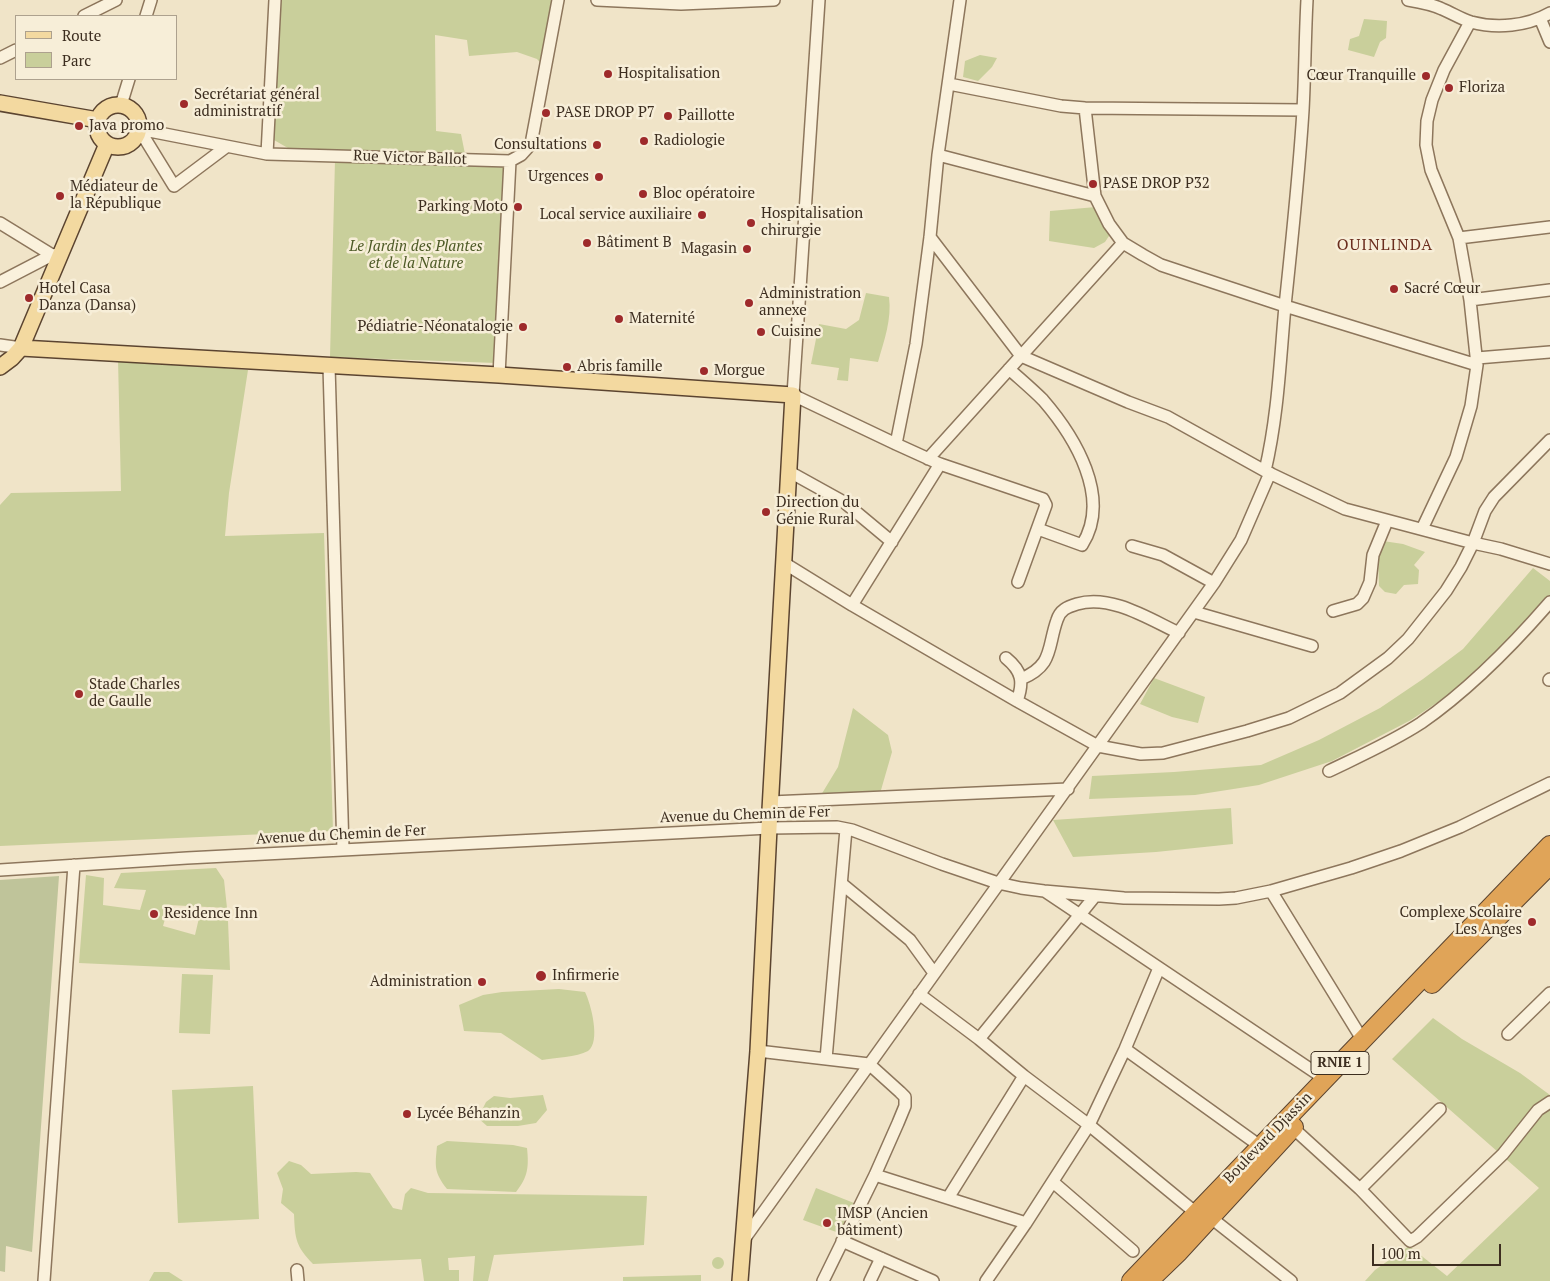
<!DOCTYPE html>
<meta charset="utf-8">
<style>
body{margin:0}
#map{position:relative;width:1550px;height:1281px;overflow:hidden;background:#f0e4c8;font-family:"PT Serif",serif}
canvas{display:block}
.legend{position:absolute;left:15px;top:15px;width:162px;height:65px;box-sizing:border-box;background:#f7eed8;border:1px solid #ada18e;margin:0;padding:6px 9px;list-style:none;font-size:15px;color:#3d2e20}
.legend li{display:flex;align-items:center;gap:10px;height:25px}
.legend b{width:25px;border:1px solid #ada18e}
.scale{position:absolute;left:1372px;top:1244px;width:129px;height:22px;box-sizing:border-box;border:2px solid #3d2e20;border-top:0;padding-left:6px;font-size:15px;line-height:18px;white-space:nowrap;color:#3d2e20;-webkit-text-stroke:4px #f7eed8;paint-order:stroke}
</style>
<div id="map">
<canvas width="1550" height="1281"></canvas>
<ul class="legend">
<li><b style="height:6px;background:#f3d9a0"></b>Route</li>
<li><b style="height:14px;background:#c9cf9b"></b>Parc</li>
</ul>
<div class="scale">100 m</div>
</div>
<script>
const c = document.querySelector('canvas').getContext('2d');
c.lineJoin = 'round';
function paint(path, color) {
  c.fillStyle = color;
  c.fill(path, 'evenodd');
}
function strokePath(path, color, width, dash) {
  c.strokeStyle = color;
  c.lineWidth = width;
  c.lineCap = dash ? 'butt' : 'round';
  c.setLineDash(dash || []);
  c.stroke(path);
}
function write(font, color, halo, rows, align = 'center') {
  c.font = font + ' "PT Serif",serif';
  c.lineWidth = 5;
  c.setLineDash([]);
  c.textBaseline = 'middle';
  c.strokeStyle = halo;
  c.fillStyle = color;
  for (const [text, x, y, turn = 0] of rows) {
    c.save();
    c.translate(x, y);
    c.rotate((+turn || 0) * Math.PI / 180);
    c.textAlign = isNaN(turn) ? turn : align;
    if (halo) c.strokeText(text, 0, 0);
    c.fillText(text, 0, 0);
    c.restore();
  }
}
const green = new Path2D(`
 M276,0H558L545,68L537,59L517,52L469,56L467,40L435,35L436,131L461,134L466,159L300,155L274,140Z
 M1364,19L1387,21L1386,38L1380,42L1374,57L1348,50L1350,39L1359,36Z
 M980,55L997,58L992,67L978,81L963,77L965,61Z
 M335,160L504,165L496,363L330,357Z
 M1096,207L1111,233L1105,242L1094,248L1049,241L1050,211Z
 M866,293L889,297C892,319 884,341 878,362L850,358L848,381L837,380L839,368L811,364L819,324L846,329L859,320Z
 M118,359L248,370L229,493L225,536L324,533L333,831L0,846V505L11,493L121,491Z
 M1383,541L1403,544L1425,552L1414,565L1419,570L1418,584L1404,585L1396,594L1385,592L1379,586L1378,557Z
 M1533,568L1550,581V598L1468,682L1411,720L1332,761L1259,785L1195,795L1089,799L1092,776L1174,772L1261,765L1319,740L1380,708L1423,679L1463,649Z
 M1154,678L1205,697L1198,723L1172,717L1140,704Z
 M853,708L888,735L892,752L879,797L818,800L838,767Z
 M1231,808L1233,844L1156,852L1073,857L1053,820Z
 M216,868L224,880L227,908L169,905L163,926L195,935L199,918L228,921L230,970L79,963L86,875L104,878L103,905L140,910L146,890L114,888L121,873Z
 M182,974L213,975L210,1034L179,1033Z
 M559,989L585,992C591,1004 601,1042 588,1051C577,1057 554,1058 542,1060L501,1033L464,1031L459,1005L483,995L502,992Z
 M1433,1018L1462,1039L1520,1073L1550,1095V1281H1365L1375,1270L1409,1246L1447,1276L1539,1188L1392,1059Z
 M253,1086L259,1219L178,1223L172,1090Z
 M543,1095L547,1110L536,1123L518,1126H487L478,1118L486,1102L494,1096L510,1098Z
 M447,1141L513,1145L527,1148C529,1167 528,1177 516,1192L447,1189C434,1172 435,1167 437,1146Z
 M289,1161L301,1165L311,1174L356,1172L370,1173L393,1208L402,1210L405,1194L411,1188L428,1193L647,1196L644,1245L494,1255L488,1281H473L475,1256L448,1258L449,1270H459V1281H424L421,1259L313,1264C296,1246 295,1240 294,1214L281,1203L283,1189L277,1173Z
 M816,1188L854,1203L839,1233L803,1220Z
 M712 1263a6 6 0 1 1 12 0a6 6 0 1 1-12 0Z
 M154,1272H169L183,1281H149Z
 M701,1275V1281H623V1277Z`);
const cemetery = new Path2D(`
 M59,876L32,1252L6,1246L5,1272L0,1271V880Z`);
const minor = new Path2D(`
 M597,0L681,4L774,0
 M819,0L793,395L896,444L940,464L1043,499L1046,505L1018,582
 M1408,0C1420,2 1432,4 1442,9C1452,13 1461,19 1471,22C1497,29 1527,26 1550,13
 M84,16L116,0
 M146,16L151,0
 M1540,18L1550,42
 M0,58L16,50
 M949,84L1061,106L1085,108L1303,110
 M121,105L129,79
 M1085,108L1095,196L1109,224L1123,243L1143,255L1161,265L1179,271L1285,306L1477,365
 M139,129L267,154L510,161L521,155L531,144L558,0
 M139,129L174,186L226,147
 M267,154L275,0
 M938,155L1095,196
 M0,223L52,255
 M930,237L1021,356L1128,402L1168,417L1265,471L1345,509L1473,543L1501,549L1550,564
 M1459,238L1550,227
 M0,282L52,255L61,254
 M1470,300L1550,290
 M0,345L21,348
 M1477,358L1550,352
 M329,366L343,850
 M1009,369C1020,379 1032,389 1043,400C1075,437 1112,498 1082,545L1038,529
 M499,375L510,161
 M896,444L916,344L930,237L938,155L960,0
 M928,459L1123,243
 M788,471L844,502L892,542
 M1265,471C1278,416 1280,361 1285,306C1292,240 1299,175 1303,110C1305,73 1305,37 1307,0
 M1422,529L1456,457L1471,406L1477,365L1470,300L1459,238L1431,170L1426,145L1427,121L1432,100L1444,70L1470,22
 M1132,546L1163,555L1214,583
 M784,563L852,605L1017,701L1098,746L1141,754L1163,753L1247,731L1289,718L1340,693L1388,658L1408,639L1446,591L1461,567L1473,543L1485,511L1494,497L1550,440
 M852,605L940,464
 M1333,611L1357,604L1363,598L1370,582L1373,555L1387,521
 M1194,612L1312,646
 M1006,658C1022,671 1024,682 1017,701
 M1021,679C1054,665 1047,648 1057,620C1060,610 1067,607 1077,604C1111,594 1149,619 1179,633
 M1549,680L1550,679
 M1329,771C1360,756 1392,742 1421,723C1470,689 1511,647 1550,602
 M771,802L1068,789
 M0,870L187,858L769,828L837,827L852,830L942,864L998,883L1021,888L1044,891L1124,898L1219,899L1236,898L1271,891L1351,868L1401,851L1460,827L1550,783
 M842,884L910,940L934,973
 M1271,891L1362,1039
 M1046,892L1325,1079
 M919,994L979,1039L1024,1076L1089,1125L1196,1213
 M1508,1034L1550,993
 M979,1039L1095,896
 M1125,1049L1260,1146
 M758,1051L869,1064L900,1092L905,1097V1106L898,1123L875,1175L823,1281
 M826,1059L846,829
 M1293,1128L1360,1189L1410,1241L1417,1237L1503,1154L1538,1110L1550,1102
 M875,1175L1026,1223
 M1053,1182L1133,1251
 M1360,1189L1440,1109
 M948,1198L1024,1076
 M1210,1217L1291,1281
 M745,1238L1214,583L1241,540L1270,473
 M842,1241L933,1281
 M297,1270L298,1281
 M44,1281L74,865
 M870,1281L881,1258
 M986,1281L1026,1223L1089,1125L1125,1049L1159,968`);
const major = new Path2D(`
 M0,103L98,120
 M97 126a21 21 0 1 1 42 0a21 21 0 1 1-42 0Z
 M21,348L499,375L793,395L769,828L758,1051L740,1281
 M0,367L12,358L21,348L107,144`);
const highway = new Path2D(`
 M1432,984L1550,865
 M1131,1281L1550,845
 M1149,1281L1179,1252L1294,1127`);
const markers = [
 [608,74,5,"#9e2a2b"],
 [1426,76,5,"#9e2a2b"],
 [1449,88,5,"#9e2a2b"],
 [184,104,5,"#9e2a2b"],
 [546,113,5,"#9e2a2b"],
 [668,116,5,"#9e2a2b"],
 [79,126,5,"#9e2a2b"],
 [644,141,5,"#9e2a2b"],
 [597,145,5,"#9e2a2b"],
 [599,177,5,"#9e2a2b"],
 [1093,184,5,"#9e2a2b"],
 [643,194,5,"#9e2a2b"],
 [60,196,5,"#9e2a2b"],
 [518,207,5,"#9e2a2b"],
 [702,215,5,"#9e2a2b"],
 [751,223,5,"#9e2a2b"],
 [587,243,5,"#9e2a2b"],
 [747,249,5,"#9e2a2b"],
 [1394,289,5,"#9e2a2b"],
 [29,298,5,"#9e2a2b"],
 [749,303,5,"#9e2a2b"],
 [619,319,5,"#9e2a2b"],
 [523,327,5,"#9e2a2b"],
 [761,332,5,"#9e2a2b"],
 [567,367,5,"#9e2a2b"],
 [704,371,5,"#9e2a2b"],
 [766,512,5,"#9e2a2b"],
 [79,694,5,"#9e2a2b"],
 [154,914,5,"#9e2a2b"],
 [1532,922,5,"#9e2a2b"],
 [541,976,6,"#9e2a2b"],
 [482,982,5,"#9e2a2b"],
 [407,1114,5,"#9e2a2b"],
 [827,1223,5,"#9e2a2b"]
];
const shields = [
 [1340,1063,58]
];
const shieldNames = [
 ["RNIE 1",1340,1063]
];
const poiNames = [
 ["Hospitalisation",618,74],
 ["Cœur Tranquille",1416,76,"right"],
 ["Floriza",1459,88],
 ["Secrétariat général",194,95],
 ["administratif",194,112],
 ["PASE DROP P7",556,113],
 ["Paillotte",678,116],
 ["Java promo",89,126],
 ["Radiologie",654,141],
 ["Consultations",587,145,"right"],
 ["Urgences",589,177,"right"],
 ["PASE DROP P32",1103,184],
 ["Médiateur de",70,187],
 ["la République",70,204],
 ["Bloc opératoire",653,194],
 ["Parking Moto",508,207,"right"],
 ["Hospitalisation",761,214],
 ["chirurgie",761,231],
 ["Local service auxiliaire",692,215,"right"],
 ["Bâtiment B",597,243],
 ["Magasin",737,249,"right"],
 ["Hotel Casa",39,289],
 ["Danza (Dansa)",39,306],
 ["Sacré Cœur",1404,289],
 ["Administration",759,294],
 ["annexe",759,311],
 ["Maternité",629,319],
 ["Pédiatrie-Néonatalogie",513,327,"right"],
 ["Cuisine",771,332],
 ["Abris famille",577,367],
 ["Morgue",714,371],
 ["Direction du",776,503],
 ["Génie Rural",776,520],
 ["Stade Charles",89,685],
 ["de Gaulle",89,702],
 ["Complexe Scolaire",1522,913,"right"],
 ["Les Anges",1522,930,"right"],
 ["Residence Inn",164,914],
 ["Infirmerie",552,976],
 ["Administration",472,982,"right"],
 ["Lycée Béhanzin",417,1114],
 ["IMSP (Ancien",837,1214],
 ["bâtiment)",837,1231]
];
const streetNames = [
 ["Rue Victor Ballot",410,158,2],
 ["Avenue du Chemin de Fer",745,815,-2],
 ["Avenue du Chemin de Fer",341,835,-3],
 ["Boulevard Djassin",1268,1138,-46]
];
const parkNames = [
 ["Le Jardin des Plantes",416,247],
 ["et de la Nature",416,264]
];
const neighbourhoodNames = [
 ["OUINLINDA",1385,245]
];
paint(green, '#c9cf9b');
paint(cemetery, '#bfc49a');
strokePath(minor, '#8d765c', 14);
strokePath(major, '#5b4430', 18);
strokePath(highway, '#5b4430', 20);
strokePath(minor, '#faf1dc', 11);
strokePath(major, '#f3d9a0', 15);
strokePath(highway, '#e0a458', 18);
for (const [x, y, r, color] of markers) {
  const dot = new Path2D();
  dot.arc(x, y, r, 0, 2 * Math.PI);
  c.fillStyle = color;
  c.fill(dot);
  strokePath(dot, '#f7eed8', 2);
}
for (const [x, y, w] of shields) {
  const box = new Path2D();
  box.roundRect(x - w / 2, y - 11.5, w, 23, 4);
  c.fillStyle = '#f7eed8';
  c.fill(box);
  strokePath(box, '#3d2e20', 1);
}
write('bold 14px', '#3d2e20', null, shieldNames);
write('15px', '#3d2e20', '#f7eed8', poiNames, 'left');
write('15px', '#3d2e20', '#f7eed8', streetNames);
write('italic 15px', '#4d5a26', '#f7eed8', parkNames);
c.letterSpacing = '1px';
write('16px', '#6b2e1e', '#f7eed8', neighbourhoodNames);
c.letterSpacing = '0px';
</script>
